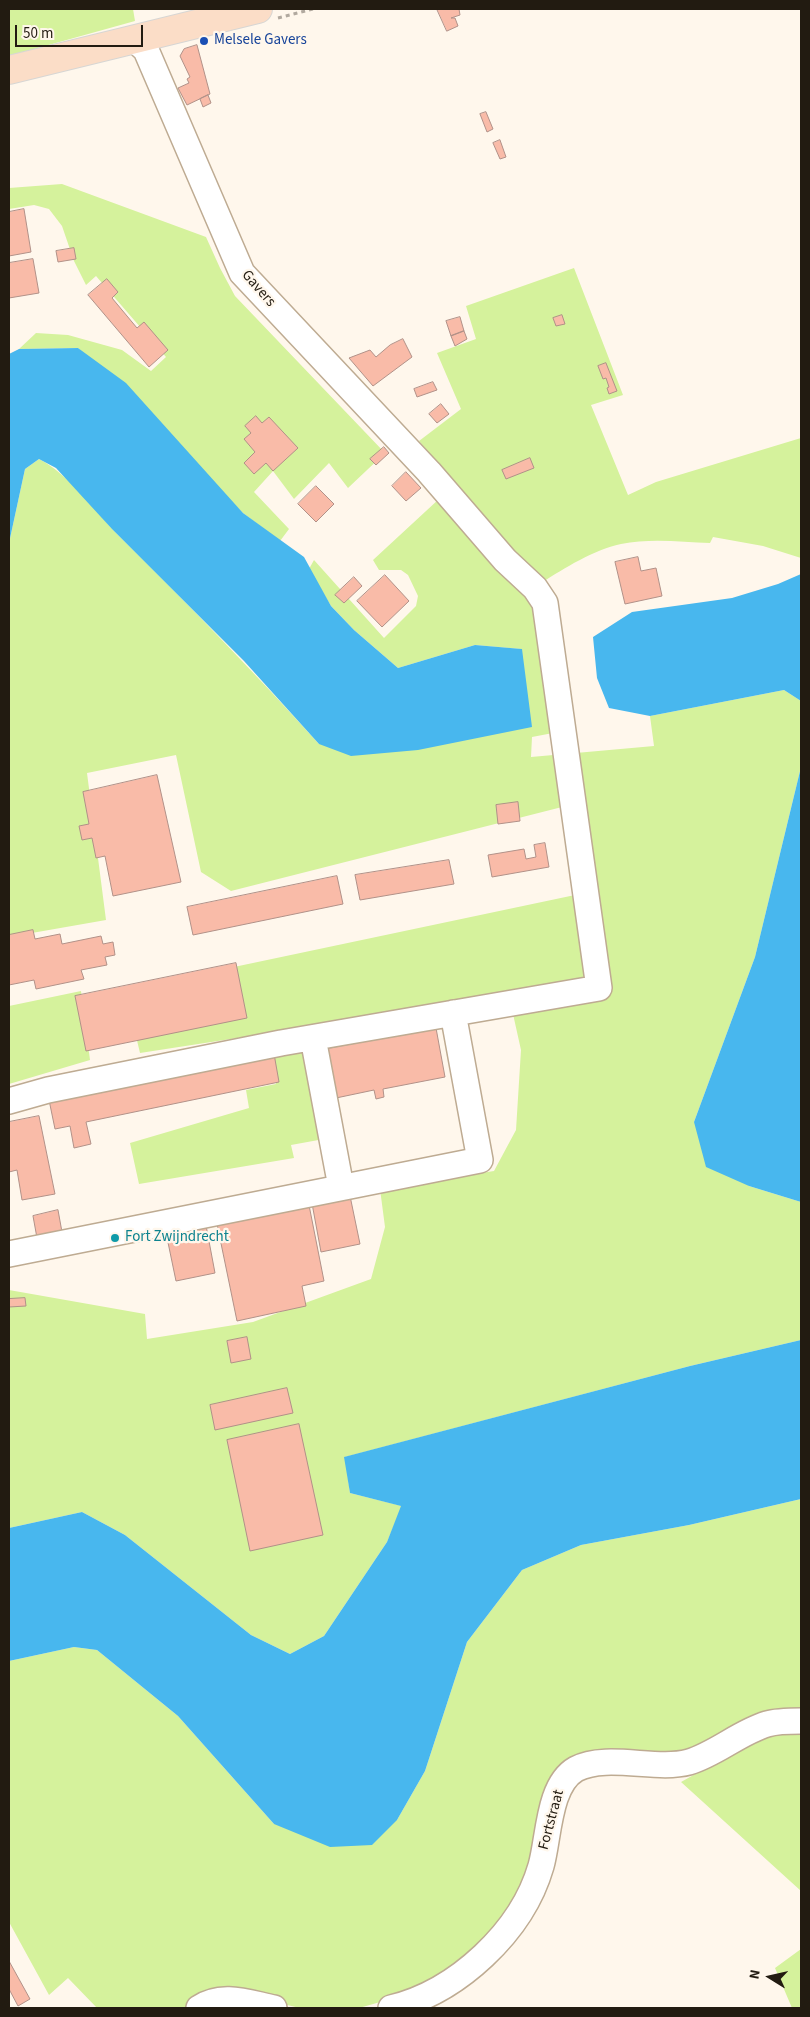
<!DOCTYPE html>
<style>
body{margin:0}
#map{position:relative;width:810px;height:2017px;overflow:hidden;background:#fff7ec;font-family:"Source Sans 3",sans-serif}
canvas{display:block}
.frame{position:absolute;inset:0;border:10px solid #221b11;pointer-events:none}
.north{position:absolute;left:745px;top:1952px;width:50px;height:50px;-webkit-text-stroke:4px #fff7ec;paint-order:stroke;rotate:280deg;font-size:14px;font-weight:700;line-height:20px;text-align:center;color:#221b11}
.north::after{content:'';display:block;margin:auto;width:18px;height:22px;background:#221b11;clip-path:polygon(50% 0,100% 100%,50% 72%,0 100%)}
.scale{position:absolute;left:15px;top:25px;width:128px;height:22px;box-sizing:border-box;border:2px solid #221b11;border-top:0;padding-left:6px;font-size:15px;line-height:18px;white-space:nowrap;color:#221b11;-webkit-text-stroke:4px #fff7ec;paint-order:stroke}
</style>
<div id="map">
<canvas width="810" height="2017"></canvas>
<div class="frame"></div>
<div class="north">N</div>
<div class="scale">50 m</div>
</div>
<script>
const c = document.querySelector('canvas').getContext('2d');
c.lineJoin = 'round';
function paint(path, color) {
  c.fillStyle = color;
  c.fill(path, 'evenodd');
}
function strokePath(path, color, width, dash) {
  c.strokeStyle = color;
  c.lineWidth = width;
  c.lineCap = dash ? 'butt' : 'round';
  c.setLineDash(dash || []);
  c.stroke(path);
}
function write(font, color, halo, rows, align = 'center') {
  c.font = font + ' "Source Sans 3",sans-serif';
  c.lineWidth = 4.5;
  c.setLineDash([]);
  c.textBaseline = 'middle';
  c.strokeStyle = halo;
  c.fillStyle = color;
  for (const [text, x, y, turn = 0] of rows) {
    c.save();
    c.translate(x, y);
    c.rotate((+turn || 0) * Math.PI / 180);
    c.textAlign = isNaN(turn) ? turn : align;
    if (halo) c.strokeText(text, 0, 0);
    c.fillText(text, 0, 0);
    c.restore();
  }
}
const green = new Path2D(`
 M9,9H133L135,21L9,56Z
 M62,184L206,237L220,268L235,296L385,453L348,488L329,463L294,499L273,471L254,492L289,529L280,541L243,513L78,348L19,349L36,333L68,335L122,350L151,371L166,357L96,276L86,285L74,261L62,226L49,209L34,205L9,209V188Z
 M574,268L623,395L591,405L628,495L656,482L801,438V558L763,546L713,537L710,543C682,542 650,538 621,544C593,550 565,568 541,583L419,441L461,409L437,353L476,339L466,306Z
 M39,459C71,476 93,509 118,535C187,603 254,672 319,744L524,681L521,649L475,645L398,668L354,630L331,606L309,569L314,560L384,638L416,606L418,596L408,575L401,570H379L373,560L439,499L519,585L537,614L553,733L532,737L531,757L654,746L650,716L784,690L801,701V767L755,957L694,1122L749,1186L801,1202V1340L690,1366L345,1457L350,1493L402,1506L387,1542L324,1636L290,1654L251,1635L125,1535L82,1512L9,1528V1290L145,1314L147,1339L253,1322L371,1279L385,1227L380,1189L494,1171L516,1130L521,1050L509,996L140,1053L125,990L575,895L566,806L231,891L201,872L176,755L87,773L106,920L9,937V543L25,469Z
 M81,991L90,1060L9,1084V1006Z
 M306,1041L324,1139L291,1145L294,1158L139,1184L130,1143L249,1108L246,1090L276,1084L269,1051Z
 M801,1499V1713L683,1757L579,1761L525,1883L486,1942L419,1991L359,2008H300L227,1991L187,2008H97L68,1978L49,1995L9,1922V1661L74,1647L97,1650L178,1716L274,1824L397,1820L425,1771L467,1642L522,1570L581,1545L689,1525Z
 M801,1731V1891L681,1782L751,1743L776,1733Z
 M801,1949V2008H792L775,1968Z`);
const water = new Path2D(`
 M78,348L126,383L243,513L304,557L331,606L354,630L398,668L475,645L522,649L532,727L418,750L351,756L319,744L244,661L112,529L56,468L39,459L25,469L9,543V354L19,349Z
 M801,574V701L784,690L650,716L609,708L597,678L593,637L632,612L732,598L778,584Z
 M801,767V1202L749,1186L706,1167L694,1122L755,957Z
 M801,1340V1499L689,1525L581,1545L522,1570L467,1642L425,1771L397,1820L372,1845L330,1847L274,1824L178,1716L97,1650L74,1647L9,1661V1528L82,1512L125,1535L251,1635L290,1654L324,1636L387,1542L401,1506L350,1493L344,1457L690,1366Z`);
const building = new Path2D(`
 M437,9H459L460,15L451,18H455L458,26L447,31Z
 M197,45L210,94L187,105L178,88L189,83L187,79L190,77L180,56L184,49Z
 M208,95L211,103L203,107L200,99Z
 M486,112L493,129L487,132L480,114Z
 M500,140L506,157L500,159L493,143Z
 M24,209L31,252L9,256V212Z
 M74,248L76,259L58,262L56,251Z
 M33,259L39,293L9,298V263Z
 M107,279L118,292L112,298L137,328L144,322L168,350L149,367L88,295Z
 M562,315L565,324L556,326L553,318Z
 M460,317L464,331L451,336L446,321Z
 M464,331L467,339L455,346L451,336Z
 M403,339L412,357L373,386L349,358L370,350L376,357L390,345Z
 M606,363L617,391L609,394L607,388L609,387L606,378L603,379L598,366Z
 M433,382L437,390L417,397L414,389Z
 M441,404L449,414L437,423L429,414Z
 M256,416L262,423L269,417L298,448L273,471L266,463L254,474L244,463L255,452L244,439L251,433L245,426Z
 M384,447L389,453L376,465L370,459Z
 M530,458L534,468L506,479L502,470Z
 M406,472L421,488L406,501L392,486Z
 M316,486L334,504L316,522L298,504Z
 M638,557L641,571L656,568L662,596L625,604L615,562Z
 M385,575L409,601L382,627L357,601Z
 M354,577L362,586L344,603L335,595Z
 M157,775L181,882L113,896L105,856L96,858L92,838L82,840L79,826L89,824L83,792Z
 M518,802L520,821L498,824L496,805Z
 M545,843L549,867L492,877L488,855L524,849L526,859L536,857L534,845Z
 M449,860L454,884L360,900L355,875Z
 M337,876L343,904L193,935L187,907Z
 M33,930L35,939L60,934L62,944L101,936L103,944L113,942L115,955L105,957L107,965L81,970L84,979L36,989L34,980L9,985V935Z
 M236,963L247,1018L86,1051L75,996Z
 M436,1028L445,1077L383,1089L384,1097L376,1099L374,1090L336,1098L327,1049Z
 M273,1048L279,1082L86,1122L91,1144L74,1148L70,1126L55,1129L48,1095Z
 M39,1116L55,1194L22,1200L17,1170L9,1172V1122Z
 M349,1191L360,1244L321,1252L311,1198Z
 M308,1200L324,1281L302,1286L306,1306L237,1321L216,1219Z
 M58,1210L62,1232L37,1238L33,1216Z
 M205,1220L215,1273L176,1281L165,1228Z
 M25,1298L26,1306L9,1307V1299Z
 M247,1337L251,1359L231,1363L227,1341Z
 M287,1388L293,1413L215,1430L210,1405Z
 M299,1424L323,1535L250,1551L227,1440Z
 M9,1961L30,1999L18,2006L9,1989Z`);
const path = new Path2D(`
 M278,18L313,9`);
const minor = new Path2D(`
 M313,1038L341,1187
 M9,1101L48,1090L281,1043L599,988L545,603L535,588L505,560L429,472L242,273L146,50L135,40
 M9,1254L480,1160L453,1013
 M199,2008C222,1992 249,2003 274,2008
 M391,2008C457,1992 522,1932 541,1866C549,1838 548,1785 576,1769C607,1753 656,1771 689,1762C716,1754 740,1732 767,1724C777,1721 791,1721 801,1721`);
const major = new Path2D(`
 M9,70L258,9`);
const markers = [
 [204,41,5,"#1a4fb4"],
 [115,1238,5,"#0f9aa8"]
];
const transitNames = [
 ["Melsele Gavers",214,41]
];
const streetNames = [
 ["Gavers",258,289,49],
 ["Fortstraat",552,1820,-75]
];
const cultureNames = [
 ["Fort Zwijndrecht",125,1238]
];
paint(green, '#d5f29c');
paint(water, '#48b7ee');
paint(building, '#f9bba8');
strokePath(building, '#b19188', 1);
strokePath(minor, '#beab92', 28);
strokePath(major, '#d7d6d4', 30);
strokePath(path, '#b1a99f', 3, [4, 4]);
strokePath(minor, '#fff', 25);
strokePath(major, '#fbddc7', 28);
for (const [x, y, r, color] of markers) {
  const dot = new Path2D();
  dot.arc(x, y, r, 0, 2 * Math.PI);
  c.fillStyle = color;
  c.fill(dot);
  strokePath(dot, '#fff7ec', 2);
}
write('15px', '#164399', '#fff7ec', transitNames, 'left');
write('15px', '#221b11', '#fff7ec', streetNames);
write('15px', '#0d838f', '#fff7ec', cultureNames, 'left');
</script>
